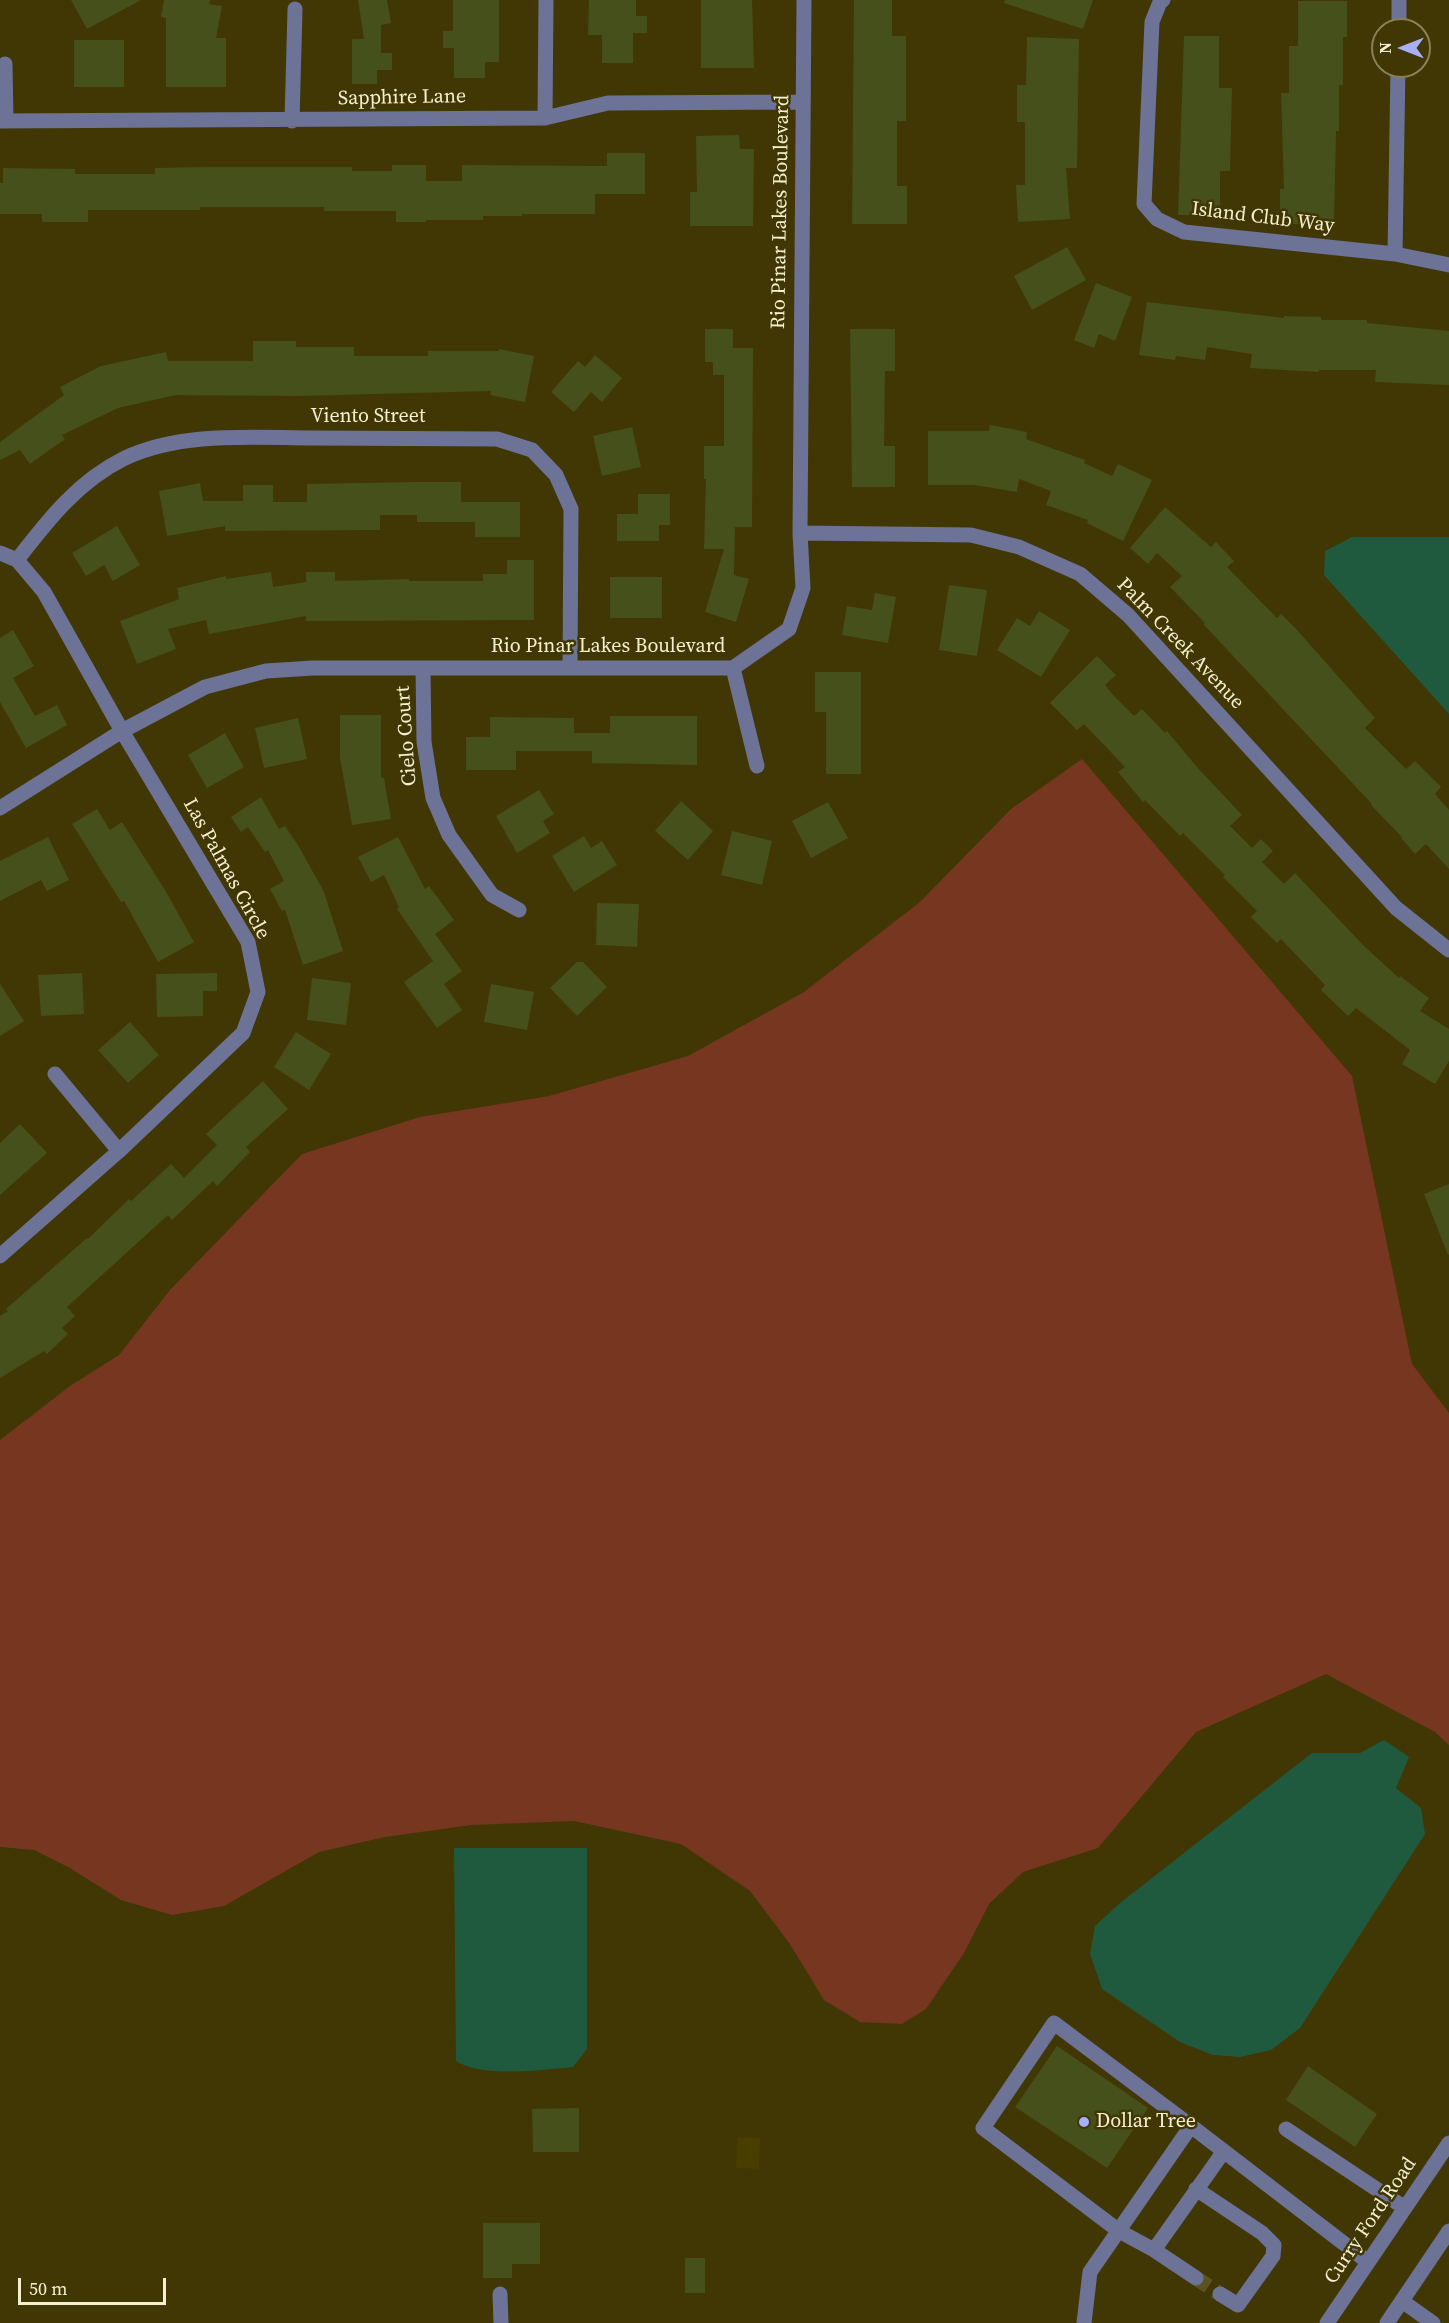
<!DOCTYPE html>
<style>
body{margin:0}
#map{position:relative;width:1449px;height:2323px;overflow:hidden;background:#403704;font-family:"Source Serif 4",serif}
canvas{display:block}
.north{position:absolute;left:1371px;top:18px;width:60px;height:60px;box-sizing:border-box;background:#403704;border:2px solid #888155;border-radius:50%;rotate:270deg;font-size:16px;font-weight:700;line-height:24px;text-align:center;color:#f4efcf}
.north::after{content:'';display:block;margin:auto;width:21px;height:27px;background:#a8b0fc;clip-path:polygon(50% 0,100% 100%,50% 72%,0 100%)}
.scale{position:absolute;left:18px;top:2278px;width:148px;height:27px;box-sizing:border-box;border:3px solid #f4efcf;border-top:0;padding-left:8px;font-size:18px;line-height:21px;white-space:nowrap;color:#f4efcf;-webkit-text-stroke:4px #403704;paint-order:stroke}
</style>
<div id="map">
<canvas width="1449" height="2323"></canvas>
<div class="north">N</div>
<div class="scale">50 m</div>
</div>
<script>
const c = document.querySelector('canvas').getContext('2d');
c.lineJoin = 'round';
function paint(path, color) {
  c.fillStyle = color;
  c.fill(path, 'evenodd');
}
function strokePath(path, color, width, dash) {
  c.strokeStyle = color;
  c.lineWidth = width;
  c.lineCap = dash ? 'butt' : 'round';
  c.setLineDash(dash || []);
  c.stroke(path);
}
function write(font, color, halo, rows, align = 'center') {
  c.font = font + ' "Source Serif 4",serif';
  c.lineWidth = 5;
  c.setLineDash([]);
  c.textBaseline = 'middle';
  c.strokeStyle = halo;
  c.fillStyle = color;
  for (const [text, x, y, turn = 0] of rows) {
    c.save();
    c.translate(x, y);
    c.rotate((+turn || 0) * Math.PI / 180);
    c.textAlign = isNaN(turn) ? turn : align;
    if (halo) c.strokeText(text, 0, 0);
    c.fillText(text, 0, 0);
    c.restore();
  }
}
const built = new Path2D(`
 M737,2137L760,2138L759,2169L736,2168Z`);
const green = new Path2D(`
 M1082,759L1352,1076L1412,1364L1449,1413V1745L1435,1732L1326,1674L1196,1732L1098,1848L1023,1872L989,1904L964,1953L926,2009L902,2024L860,2022L824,2000L790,1944L750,1891L681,1844L574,1821L471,1825L385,1837L319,1852L224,1906L172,1915L121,1900L70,1868L34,1850L0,1847V1440L70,1386L119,1355L170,1290L302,1154L420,1117L549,1096L688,1056L804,992L920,902L1011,809Z`);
const water = new Path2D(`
 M1352,537H1449V714L1324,575L1325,551Z
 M1384,1740L1409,1757L1396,1788L1421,1808L1425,1834L1300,2028L1271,2050L1240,2057L1213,2055L1180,2042L1102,1989L1090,1954L1095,1926L1120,1903L1312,1753H1360Z
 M454,1848H587V2049L573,2067C542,2070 482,2078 456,2061Z`);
const building = new Path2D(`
 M71,0H141L87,29Z
 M164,0H210L209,4L222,6L216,38H226V87H166V18L161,17Z
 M358,0H387L391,23L381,25V53H392V70H377V84H352V39H364Z
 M453,0H499V62H485V78H454V48H443V31H453Z
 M589,0H636V16H647V33H633V63H602V35H588Z
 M701,0H752L754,68H701Z
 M854,0H892V36H906V121H897V186H907V224H852Z
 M1005,0H1093L1083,29L1004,3Z
 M1298,1H1347V37H1343V85H1339V131H1336L1334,224H1280V189H1284L1281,93H1289V46H1298Z
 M1184,36H1219V88H1232L1230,171H1220V216L1178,215Z
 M1027,37L1079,39L1077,168H1066L1070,219L1018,222L1016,185H1025V122H1017V85H1026Z
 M74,40H124V87H74Z
 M739,135L740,149H754L753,226H690V192H697L696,136Z
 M607,153H645V194H595V214H522V216H483V220H426V222H396V211H324V207H200V210H88V222H42V214H0V183H3V168L75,169V174H155V168L210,167H352V171H392V165H426V181H462V165L607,166Z
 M1067,247L1086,280L1032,310L1014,276Z
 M1096,283L1132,297L1115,341L1099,334L1094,348L1074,340Z
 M1147,302L1284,318V316L1321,317V320H1367V323L1449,331V385L1375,382L1376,370H1319V372L1250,368L1252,354L1207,347L1205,360L1176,356L1175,360L1139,355Z
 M705,329H733V348H753L752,527H735L734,575L749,579L736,622L705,612L724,549H704L706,479H704V446H724V375H713V362H705Z
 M850,329H895V371H885L884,446H895V487H852Z
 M253,341H296V347H354V356H428V351H499V349L534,356L525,402L490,395L491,391L296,396L176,395L118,408L62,435L65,439L30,464L20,450L0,460V442L64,395L60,387L101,366L166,352L168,361H253Z
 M595,355L622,378L602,402L591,392L574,412L551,392L578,361L585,367Z
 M990,425L1027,432L1026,439L1085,460L1084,463L1112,476L1118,464L1152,480L1123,541L1087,523L1088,520L1046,505L1051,491L1019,479L1017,492L975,485H928V431H989Z
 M632,427L641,467L602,476L593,436Z
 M417,482H461V502H520V537H475V522H417V515H380V530L225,531V526L167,536L159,491L200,483L203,501H243V485H273V502H307V484Z
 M638,494H670V525H659V541H617V514H638Z
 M1165,507L1211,547L1216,542L1234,561L1227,567L1277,618L1281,614L1297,630L1375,718L1365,728L1406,769L1415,761L1441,787L1435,794L1449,810V869L1426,844L1415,854L1401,838L1402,837L1371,805L1372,804L1204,625L1205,623L1170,587L1182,576L1157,553L1148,564L1130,548Z
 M117,526L140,565L113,581L104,565L86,576L72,553Z
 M507,560H534V620L306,621V616L209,634L206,620L168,629L176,649L137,664L120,621L179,599L177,588L226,576V579L271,572L273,587L306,582V572H335V581L409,579V581H483V574H507Z
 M610,577H662V618H610Z
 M949,585L987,590L977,656L939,650Z
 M875,593L896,597L888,643L842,635L847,606L872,610Z
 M1039,611L1070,630L1041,677L997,650L1017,618L1030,626Z
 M13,630L34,666L13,678L35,716L57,705L67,725L26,748L0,702V638Z
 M1097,656L1116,675L1105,685L1113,695L1134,716L1142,709L1165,733L1167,731L1196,766L1242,815L1230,826L1252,848L1261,839L1273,851L1262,862L1284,884L1295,873L1363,945L1399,978L1400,976L1429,998L1420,1011L1449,1029V1061L1435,1084L1402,1064L1410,1050L1356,1008L1348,1016L1321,990L1325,985L1281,939L1277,943L1251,917L1257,911L1223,877L1225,875L1183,833L1180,836L1145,800L1143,802L1118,772L1125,767L1084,724L1077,730L1050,703Z
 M815,672H861V774H826V712H815Z
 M340,715H381V778H384L391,819L352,825L340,758Z
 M610,716H697V765L592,763V751H516V770H466V737H490V717L574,718V733H610Z
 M298,718L307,759L264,768L255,728Z
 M225,733L244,767L207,788L188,755Z
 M539,790L554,814L543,821L550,833L517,853L496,816Z
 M261,797L279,829L285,826L298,845L324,892L343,951L303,965L285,910L282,911L270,889L284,881L268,850L265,852L248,827L241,832L231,817Z
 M681,801L713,831L688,860L655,831Z
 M828,802L848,838L811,858L792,821Z
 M97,809L110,830L122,822L165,890L194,942L158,962L124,901L121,902L72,824Z
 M732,831L772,841L762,885L721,875Z
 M584,836L591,848L602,841L617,865L574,892L552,856Z
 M48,837L69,880L47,891L41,880L0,901V861Z
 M398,837L425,889L429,886L454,920L435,934L462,971L444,984L462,1010L437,1028L404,982L433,961L397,909L399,907L384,875L371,882L358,857Z
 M597,903L639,904L637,947L596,945Z
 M577,962H583L607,987L577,1016L550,988Z
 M82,973L84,1014L41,1016L38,975Z
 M217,973V991H203V1016L157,1017L156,974Z
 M312,978L351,983L346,1025L307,1020Z
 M0,984L24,1021L0,1036Z
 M491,984L534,992L527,1030L484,1022Z
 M130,1022L159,1055L128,1083L98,1050Z
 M296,1032L331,1054L309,1090L274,1067Z
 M263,1081L288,1109L246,1147L250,1152L217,1186L213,1181L172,1220L168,1215L67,1307L75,1316L62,1328L68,1334L47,1354L44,1351L0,1378V1316L8,1311L6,1309L87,1238L88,1239L129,1199L131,1201L171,1164L184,1178L217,1145L206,1134Z
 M20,1124L47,1153L0,1195V1143Z
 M1449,1184V1254L1448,1255L1424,1194Z
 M1057,2046L1148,2108L1107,2168L1015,2107Z
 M1308,2066L1377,2114L1355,2147L1286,2100Z
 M579,2108V2152H533L532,2109Z
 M483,2223H540V2264H512V2278H483Z
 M685,2258H705V2293H685Z`);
const minorTunnel = new Path2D(`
 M1196,2278L1220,2294`);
const minor = new Path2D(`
 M1163,0L1160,2L1152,22L1144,204L1157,219L1184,232L1395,254L1449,265
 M1399,30V0
 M5,64L6,121
 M545,118L546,0
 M0,121L545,118L608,103L803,102
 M292,121L295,9
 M1395,254L1398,66
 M800,533L971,535L1019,547L1080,574L1128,615L1396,908L1449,950
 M0,553L17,560L44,592L122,731L248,942L258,992L243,1033L119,1151L0,1256
 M17,560C48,520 78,481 125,458C183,431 253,438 315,438C375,438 436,439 497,439L532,450L556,475L571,509L570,668
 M733,668L757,766
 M423,669L424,742L433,798L449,835L492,895L519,910
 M0,808L122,731L205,687L266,671L313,668H733L789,629L803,588L800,533L804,0
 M55,1074L119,1151
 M1191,2126L1054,2023L983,2128L1119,2231L1154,2250L1196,2278
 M1286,2129L1405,2208
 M1196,2189L1262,2233L1274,2245L1273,2256L1238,2305L1220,2294
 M1154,2250L1224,2151
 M500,2294L501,2323
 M1402,2301L1433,2323
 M1084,2323L1090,2272L1191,2126L1368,2262
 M1327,2323L1449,2143
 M1387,2323L1449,2231`);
const markers = [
 [1084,2122,6,"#a8b0fc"]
];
const streetNames = [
 ["Sapphire Lane",402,98,-1],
 ["Rio Pinar Lakes Boulevard",781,212,-89],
 ["Island Club Way",1263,218,7],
 ["Viento Street",368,417],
 ["Palm Creek Avenue",1180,644,46],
 ["Rio Pinar Lakes Boulevard",608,647],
 ["Cielo Court",407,736,-94],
 ["Las Palmas Circle",226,869,61],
 ["Curry Ford Road",1371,2221,-56]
];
const poiNames = [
 ["Dollar Tree",1096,2122]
];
paint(built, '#483e00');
paint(green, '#773620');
paint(water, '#205a3e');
paint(building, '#46501b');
strokePath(minorTunnel, '#5b5322', 15, [15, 8]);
strokePath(minor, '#6d7297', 15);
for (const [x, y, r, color] of markers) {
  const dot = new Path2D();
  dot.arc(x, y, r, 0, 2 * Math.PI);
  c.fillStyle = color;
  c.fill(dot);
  strokePath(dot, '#403704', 2);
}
write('20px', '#f4efcf', '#403704', streetNames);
write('20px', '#f4efcf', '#403704', poiNames, 'left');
</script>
